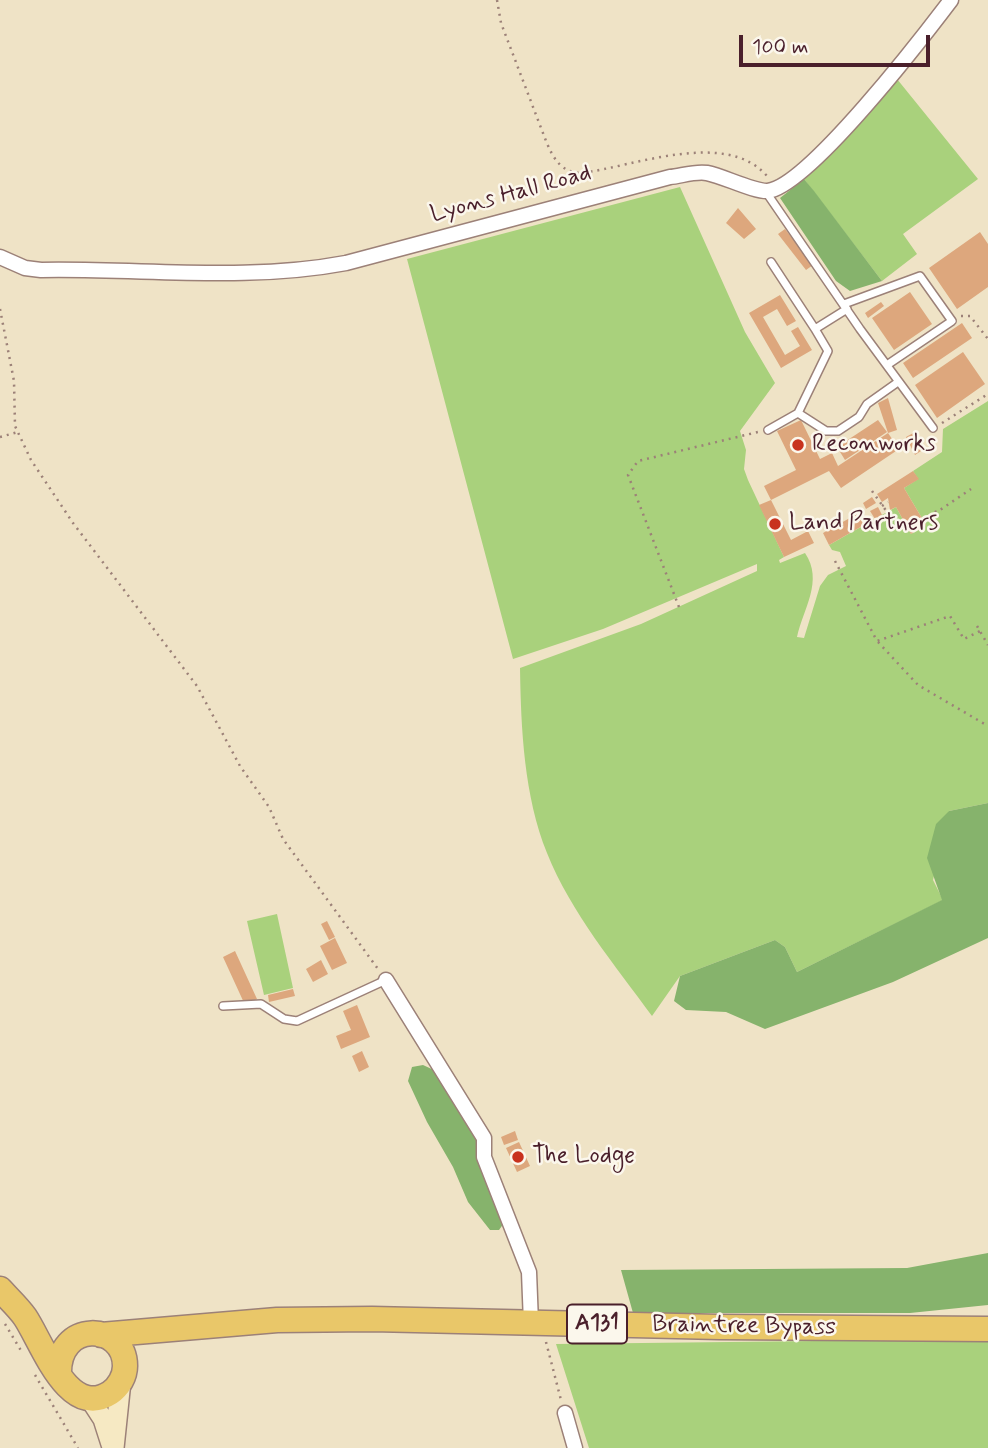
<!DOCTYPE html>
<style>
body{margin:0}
#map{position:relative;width:988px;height:1448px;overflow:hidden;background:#efe3c6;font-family:Mynerve,sans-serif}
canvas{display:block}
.scale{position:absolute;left:739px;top:35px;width:191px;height:32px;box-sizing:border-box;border:4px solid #4a1f2b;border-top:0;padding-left:9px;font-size:21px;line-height:24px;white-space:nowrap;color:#4a1f2b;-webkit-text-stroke:5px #fbf7ec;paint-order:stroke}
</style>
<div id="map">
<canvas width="988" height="1448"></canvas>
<div class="scale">100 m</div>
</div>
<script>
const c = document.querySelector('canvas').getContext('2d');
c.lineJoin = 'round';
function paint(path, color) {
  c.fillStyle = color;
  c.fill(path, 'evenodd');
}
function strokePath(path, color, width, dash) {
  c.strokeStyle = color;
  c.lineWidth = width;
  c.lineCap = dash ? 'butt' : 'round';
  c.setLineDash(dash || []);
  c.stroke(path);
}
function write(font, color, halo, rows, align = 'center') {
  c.font = font + ' Mynerve,sans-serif';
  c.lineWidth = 5;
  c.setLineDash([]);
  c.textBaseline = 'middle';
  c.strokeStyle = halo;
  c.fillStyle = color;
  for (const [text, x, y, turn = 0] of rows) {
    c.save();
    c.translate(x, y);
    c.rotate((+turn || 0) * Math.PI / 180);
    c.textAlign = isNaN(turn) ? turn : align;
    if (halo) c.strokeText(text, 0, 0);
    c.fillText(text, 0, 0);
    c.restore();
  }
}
const green = new Path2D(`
 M897,79L978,179L903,234L917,254L882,281L804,179Z
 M680,187L745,332L775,383L740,431L746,450L744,469L748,480L784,557L779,560L780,563L805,553C824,581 803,609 797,637L804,638L820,586L828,575L846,566L840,552L832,550L829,545L896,507L911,534L926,525L904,488L918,479L913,471L942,452L943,429L988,401V803L949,811L933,880L943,900L797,972L785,947L775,940L680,976L652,1016C615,965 571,913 547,853C524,796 521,729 520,668L641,624L757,571V564L603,629L513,659L407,259Z
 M277,914L293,988L264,995L247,921Z
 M988,1339V1448H589L556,1344Z`);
const forest = new Path2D(`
 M804,179L814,191L882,281L850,291L836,281L780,198Z
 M988,803V938L893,982L765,1029L726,1012L686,1010L674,1001L680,976L775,940L785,947L797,972L942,900L927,858L936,824L949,811Z
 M423,1065L436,1071L479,1145L504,1223L499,1230H490L468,1202L453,1167L427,1122L408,1081L412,1067Z
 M988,1253V1305L910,1313H633L621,1270L907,1268Z`);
const building = new Path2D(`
 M738,208L756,229L744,239L726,223Z
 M785,229L813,265L806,270L778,234Z
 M980,232L988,244V287L957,309L929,268Z
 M910,292L932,324L894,350L872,318Z
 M780,295L796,321L787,326L777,309L763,317L785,355L800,346L791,331L798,327L812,350L781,368L749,313Z
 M881,302L884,306L868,318L865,313Z
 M962,323L972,338L913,378L903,363Z
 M963,352L985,384L937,418L915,385Z
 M888,398L897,430L888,433L899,449L841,488L829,471L771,500L791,540L808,531L814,543L784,557L759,505L771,500L764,486L796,470L777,431L801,420L820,459L832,453L838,466L888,433L878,403Z
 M878,420L887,432L845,460L837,447Z
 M915,432L924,449L915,455L906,437Z
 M913,471L919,479L904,488L926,525L911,534L896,507L890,510L888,498L882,502L877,494Z
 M872,497L876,503L866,509L863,503Z
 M878,507L882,515L875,519L870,511Z
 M857,514L864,525L829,545L823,533Z
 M327,921L335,937L329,940L321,924Z
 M335,938L347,963L332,970L320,946Z
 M235,951L257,999L245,1005L223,957Z
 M321,960L328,974L313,982L306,969Z
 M293,989L295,996L269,1002L268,995Z
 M357,1005L370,1037L341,1049L336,1036L351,1030L343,1011Z
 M362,1051L369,1067L359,1072L352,1056Z
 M515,1131L518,1140L504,1145L501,1137Z
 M519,1142L530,1166L517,1172L506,1148Z`);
const path = new Path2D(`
 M497,0L501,23L546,141C553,158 561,173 582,173C635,166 726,129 767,176
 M0,309L14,381L15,426L31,460L73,523L197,686L240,766L269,807L283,839L378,969
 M961,316H970L988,339
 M942,423L988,394
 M0,437L18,432
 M872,491L887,512
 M882,506L888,502
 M931,516L933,511L937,512L971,489
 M835,561L877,641L950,616L964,639L980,631
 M679,607L628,475L638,461L758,432
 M977,626L988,645
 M878,642L918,685L988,726
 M5,1324L23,1354
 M546,1342L561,1400
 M35,1375L78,1448`);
const lane = new Path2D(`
 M766,192L860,329L933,428
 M771,262L815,329L847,309
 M844,304L920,276L952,321L887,365
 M815,329L828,351L798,413L826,431H838L859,417L867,404L898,382
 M768,430L798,413
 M223,1006L261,1004L284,1019L297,1021L386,980`);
const street = new Path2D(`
 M0,257L25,268L41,270C143,268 245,282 346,263L670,177C681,176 695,171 707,173C723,176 754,192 768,191C809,185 923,37 951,0
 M386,980L484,1138V1157L529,1272L531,1323
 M565,1413L575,1448`);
const secondary = new Path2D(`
 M90,1399L103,1419L111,1444
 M114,1448L121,1381`);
const highway = new Path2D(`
 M0,1289C8,1298 18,1307 25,1317C42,1342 68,1420 110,1393C119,1387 125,1376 125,1366C125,1323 57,1319 59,1375
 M101,1335L277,1320L372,1319L720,1327L988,1329`);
const markers = [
 [798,445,7,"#c8321e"],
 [775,524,7,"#c8321e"],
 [518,1157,7,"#c8321e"]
];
const shields = [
 [597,1324,60]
];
const shieldNames = [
 ["A131",597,1324]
];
const streetNames = [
 ["Lyons Hall Road",511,195,-15],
 ["Braintree Bypass",744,1327,1]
];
const poiNames = [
 ["Reconworks",812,445],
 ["Land Partners",789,524],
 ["The Lodge",532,1157]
];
paint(green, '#a9d17c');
paint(forest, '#86b36c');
paint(building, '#dda77d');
strokePath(lane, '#9c8178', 10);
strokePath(street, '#9c8178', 17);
strokePath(secondary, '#9c8178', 22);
strokePath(highway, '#9c8178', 27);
strokePath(path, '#9c8178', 2.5, [2, 5]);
strokePath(lane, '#fff', 7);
strokePath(street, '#fff', 14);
strokePath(secondary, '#f6e9c3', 19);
strokePath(highway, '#e9c769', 24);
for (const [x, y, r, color] of markers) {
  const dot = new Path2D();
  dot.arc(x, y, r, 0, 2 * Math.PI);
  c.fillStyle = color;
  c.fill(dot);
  strokePath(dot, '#fbf7ec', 2.5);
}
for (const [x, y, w] of shields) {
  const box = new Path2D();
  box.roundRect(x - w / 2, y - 19.5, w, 39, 5);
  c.fillStyle = '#fbf7ec';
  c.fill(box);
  strokePath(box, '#4a1f2b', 2);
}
write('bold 23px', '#4a1f2b', null, shieldNames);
write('24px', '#4a1f2b', '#fbf7ec', streetNames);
write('24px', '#4a1f2b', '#fbf7ec', poiNames, 'left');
</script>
